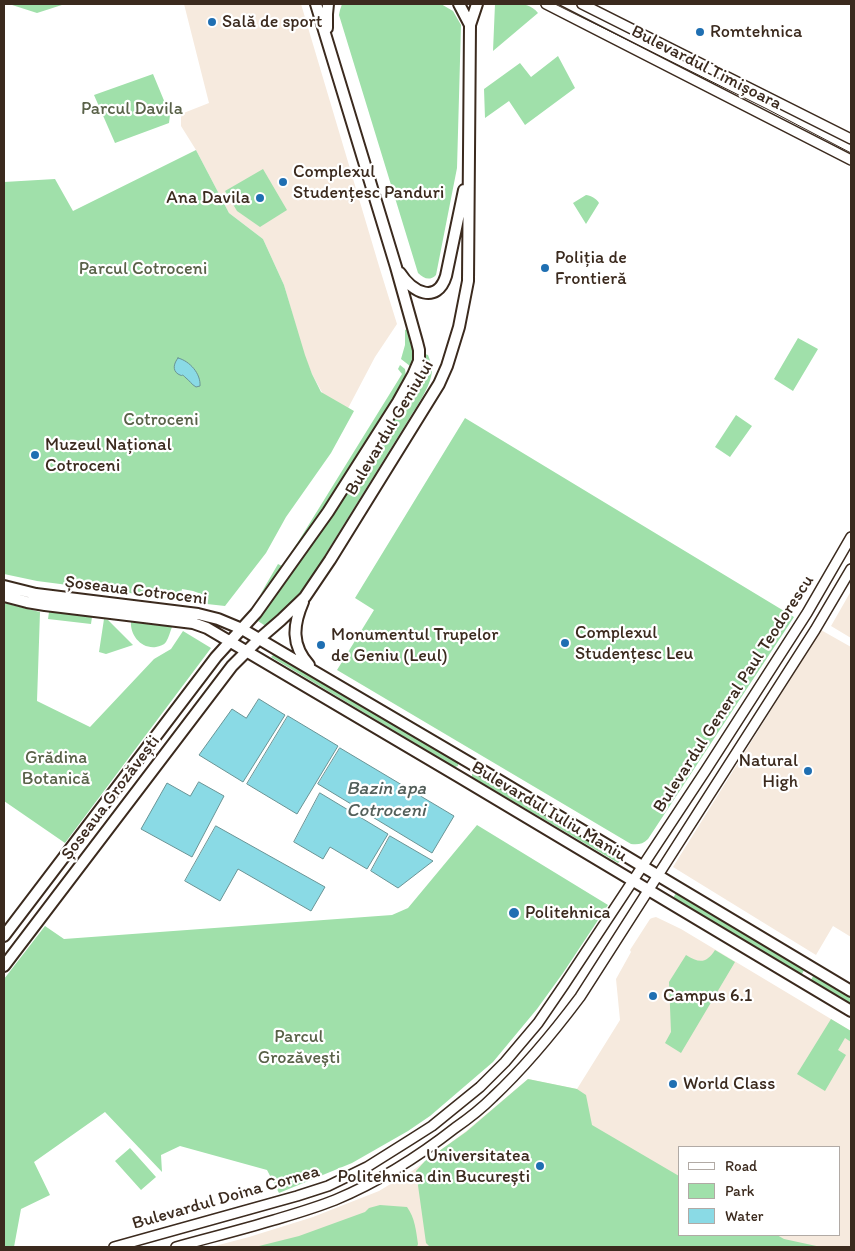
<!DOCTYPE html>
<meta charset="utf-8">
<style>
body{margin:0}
#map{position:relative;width:855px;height:1251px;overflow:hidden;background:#fff;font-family:Itim,sans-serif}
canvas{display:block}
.frame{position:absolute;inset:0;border:5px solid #3b2a1e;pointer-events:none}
.legend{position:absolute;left:678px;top:1146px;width:162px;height:90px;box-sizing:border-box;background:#fff;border:1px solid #b1aaa5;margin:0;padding:6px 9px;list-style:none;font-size:15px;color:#3b2a1e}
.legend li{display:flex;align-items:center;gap:10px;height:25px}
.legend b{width:25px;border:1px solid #b1aaa5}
</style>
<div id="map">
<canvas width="855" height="1251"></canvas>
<div class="frame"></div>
<ul class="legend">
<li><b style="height:6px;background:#fff"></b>Road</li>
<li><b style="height:14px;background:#a0e0aa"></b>Park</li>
<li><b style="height:14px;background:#8adae5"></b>Water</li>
</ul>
</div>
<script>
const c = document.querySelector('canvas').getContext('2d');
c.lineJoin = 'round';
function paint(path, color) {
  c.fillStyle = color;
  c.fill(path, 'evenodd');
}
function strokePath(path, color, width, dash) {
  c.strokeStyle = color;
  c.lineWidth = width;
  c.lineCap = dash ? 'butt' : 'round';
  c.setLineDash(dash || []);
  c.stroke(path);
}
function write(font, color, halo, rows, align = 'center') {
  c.font = font + ' Itim,sans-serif';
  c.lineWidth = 4.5;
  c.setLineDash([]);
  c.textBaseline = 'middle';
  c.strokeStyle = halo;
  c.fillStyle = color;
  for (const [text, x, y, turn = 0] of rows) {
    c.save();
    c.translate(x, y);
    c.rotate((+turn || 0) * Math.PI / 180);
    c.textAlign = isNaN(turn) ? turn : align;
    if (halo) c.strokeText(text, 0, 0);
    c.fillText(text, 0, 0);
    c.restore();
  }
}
const built = new Path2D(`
 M184,4H301L379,266L397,324L375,357L345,414L324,396L312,374L304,355L284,285L263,239L229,213L196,150L181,126V114L209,103Z
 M851,591V638L831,626Z
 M821,630L851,647V937L833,926L816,955L673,867Z
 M656,917L681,929L851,1031V1247H211L249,1237L313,1217L379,1191L412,1171L465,1132L528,1079L577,1089L620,1020L616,979L631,952L630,950L650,919L652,918ZM679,1147H839V1235H679Z`);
const green = new Path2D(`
 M9,4H65L37,13Z
 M342,4H441L453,11L461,25L457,168L436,275C430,281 424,279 418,273L339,15L340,10Z
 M495,4C511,4 528,0 538,13L493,51Z
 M558,56L575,88L525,125L509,101L485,118L484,89L520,63L531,77Z
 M153,74L170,115L169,123L115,143L94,95Z
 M196,150L229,213L263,239L284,285L305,355L312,374L321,392L354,411L331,453L286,517L266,553L225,606L207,604L203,602L207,596L193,591L182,589L180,598L177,600L145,595L37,581L4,574V182L55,179L73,211Z
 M263,169L287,210L260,227L237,211L225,191Z
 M586,195C590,195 597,199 599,203L586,224L573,203Z
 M407,329C410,340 418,356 410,366L401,359L405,345V330Z
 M798,338L818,349L793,391L774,379Z
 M425,354L428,355C430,360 432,366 432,371C431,386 417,406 409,419L304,589L292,604L267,627L258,621L286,582Z
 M400,365L405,369L406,377L392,403L322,513L280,570L260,595L278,564L282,566L298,542L402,374L398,369Z
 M736,415L752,426L730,457L715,447Z
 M465,418L794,617L648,839C643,844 638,845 631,844L337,670L374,610L355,598Z
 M4,603L40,612L37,701L90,727L154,659L171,649L183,631L211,648L65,843L4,801Z
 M49,612L92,617L91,624L48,619Z
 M104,619L108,620L133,645L106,654L99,652Z
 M131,622L172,627C170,632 169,637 166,642C164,645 160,646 156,647C141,649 130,635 131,622Z
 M274,654L458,763V766L455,767L271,657Z
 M474,773L621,860L618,863L472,777V774Z
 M477,825L608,905L563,973L537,1009L493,1062L430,1116L408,1131L352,1163L279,1193L267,1170L180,1146L161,1155L162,1172L105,1112L34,1162L50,1195L21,1209L14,1247H4V979L45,926L64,939L392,915L408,908Z
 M677,891L803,967L804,970L802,974H798L672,900Z
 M715,950L735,962L681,1053L665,1043L671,1032L669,982L686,955C699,963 706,964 715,950Z
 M817,975L851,996V1006L813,983L811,980L813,976Z
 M831,1019L851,1031V1042L845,1038L838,1050L846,1055L825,1091L797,1074Z
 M528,1079L577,1089L586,1095L592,1125L679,1176V1235H777L784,1239L821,1247H430L426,1243L416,1171L425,1161L466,1132Z
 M130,1148L156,1177L141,1190L115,1161Z
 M380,1205L407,1207C415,1218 416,1231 418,1244L417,1247H255L299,1236L365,1212L369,1208Z`);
const water = new Path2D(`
 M178,358C190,361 201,374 200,386L196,387C191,384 190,381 186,378C180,372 185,378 178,374C172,370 174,363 178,358Z
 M259,699L285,715L243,782L199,755L232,709L246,718Z
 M288,716L338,746L297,814L247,784Z
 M340,748L454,816L432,853L318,784Z
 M199,782L224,796L192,857L141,829L167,783L190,796Z
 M320,793L388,834L367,869L330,847L323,859L294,842Z
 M216,826L325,887L311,911L238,869L220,901L185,881Z
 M390,836L433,861L398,888L371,871Z`);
const secondary = new Path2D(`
 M546,4L851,160
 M582,4L851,139
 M114,1247L297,1196L328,1186L367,1167L410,1140L432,1126L480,1087L505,1062L538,1023L564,985L706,770L807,613L851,537
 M176,1247C208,1238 241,1230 274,1220C294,1214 315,1208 335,1200C378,1182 418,1157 455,1128C468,1119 481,1109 493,1097C525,1067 553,1033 580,997L815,630L851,569`);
const primary = new Path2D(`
 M459,4L470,25
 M327,28V14L328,4
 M400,273C412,292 437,305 446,276L464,190
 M4,586L36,594L198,614L218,619L242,629L470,763L851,991
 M4,596L27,602L45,605L193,623L207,628L461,778L851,1011
 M303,602C293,625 291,645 309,665
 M4,936L216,657L256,613L328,512L398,402L413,375L419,361V350L417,342L396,267L316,4
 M4,966L232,666L259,639L281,620L305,597L330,560L439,384L447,366L459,327L468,281L470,25L477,4`);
const tram = new Path2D(`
 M555,4L767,109L851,153`);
const markers = [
 [212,22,5,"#1f6fb2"],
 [700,32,5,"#1f6fb2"],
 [283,182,5,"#1f6fb2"],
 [260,198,5,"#1f6fb2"],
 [545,268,5,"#1f6fb2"],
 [35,455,5,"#1f6fb2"],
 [565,643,5,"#1f6fb2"],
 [321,645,5,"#1f6fb2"],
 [808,771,5,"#1f6fb2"],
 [514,913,6,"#1f6fb2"],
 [653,996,5,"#1f6fb2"],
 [673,1084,5,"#1f6fb2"],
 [540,1166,5,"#1f6fb2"]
];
const poiNames = [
 ["Sală de sport",222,22],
 ["Romtehnica",710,32],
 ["Complexul",293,172],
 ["Studențesc Panduri",293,193],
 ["Ana Davila",250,198,"right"],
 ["Poliția de",555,258],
 ["Frontieră",555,279],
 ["Muzeul Național",45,445],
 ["Cotroceni",45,466],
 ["Complexul",575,633],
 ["Studențesc Leu",575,654],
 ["Monumentul Trupelor",331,635],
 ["de Geniu (Leul)",331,656],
 ["Natural",798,761,"right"],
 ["High",798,782,"right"],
 ["Politehnica",525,913],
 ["Campus 6.1",663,996],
 ["World Class",683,1084],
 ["Universitatea",530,1156,"right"],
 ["Politehnica din București",530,1177,"right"]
];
const streetNames = [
 ["Bulevardul Timișoara",706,68,27],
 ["Bulevardul Geniului",390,428,-59],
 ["Șoseaua Cotroceni",136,591,7],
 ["Bulevardul General Paul Teodorescu",734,694,-57],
 ["Șoseaua Grozăvești",111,798,-53],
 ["Bulevardul Iuliu Maniu",549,812,31],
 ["Bulevardul Doina Cornea",226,1198,-16]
];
const parkNames = [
 ["Parcul Davila",132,109],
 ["Parcul Cotroceni",143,269],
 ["Cotroceni",161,420],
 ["Grădina",56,758],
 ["Botanică",56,779],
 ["Parcul",299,1037],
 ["Grozăvești",299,1058]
];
const waterNames = [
 ["Bazin apa",386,789],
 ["Cotroceni",386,811]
];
paint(built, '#f6eade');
paint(green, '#a0e0aa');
paint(water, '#8adae5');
strokePath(water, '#6a9495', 1);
strokePath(secondary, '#3b2a1e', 12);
strokePath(primary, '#3b2a1e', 14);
strokePath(secondary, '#fff', 9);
strokePath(primary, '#fff', 10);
strokePath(tram, '#3b2a1e', 1);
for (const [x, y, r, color] of markers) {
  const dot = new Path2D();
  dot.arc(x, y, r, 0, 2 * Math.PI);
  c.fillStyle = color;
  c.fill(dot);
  strokePath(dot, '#fff', 2);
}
write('18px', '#3b2a1e', '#fff', poiNames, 'left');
write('18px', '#3b2a1e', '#fff', streetNames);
write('18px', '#596148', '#fff', parkNames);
write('italic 19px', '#535f5a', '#fff', waterNames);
</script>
